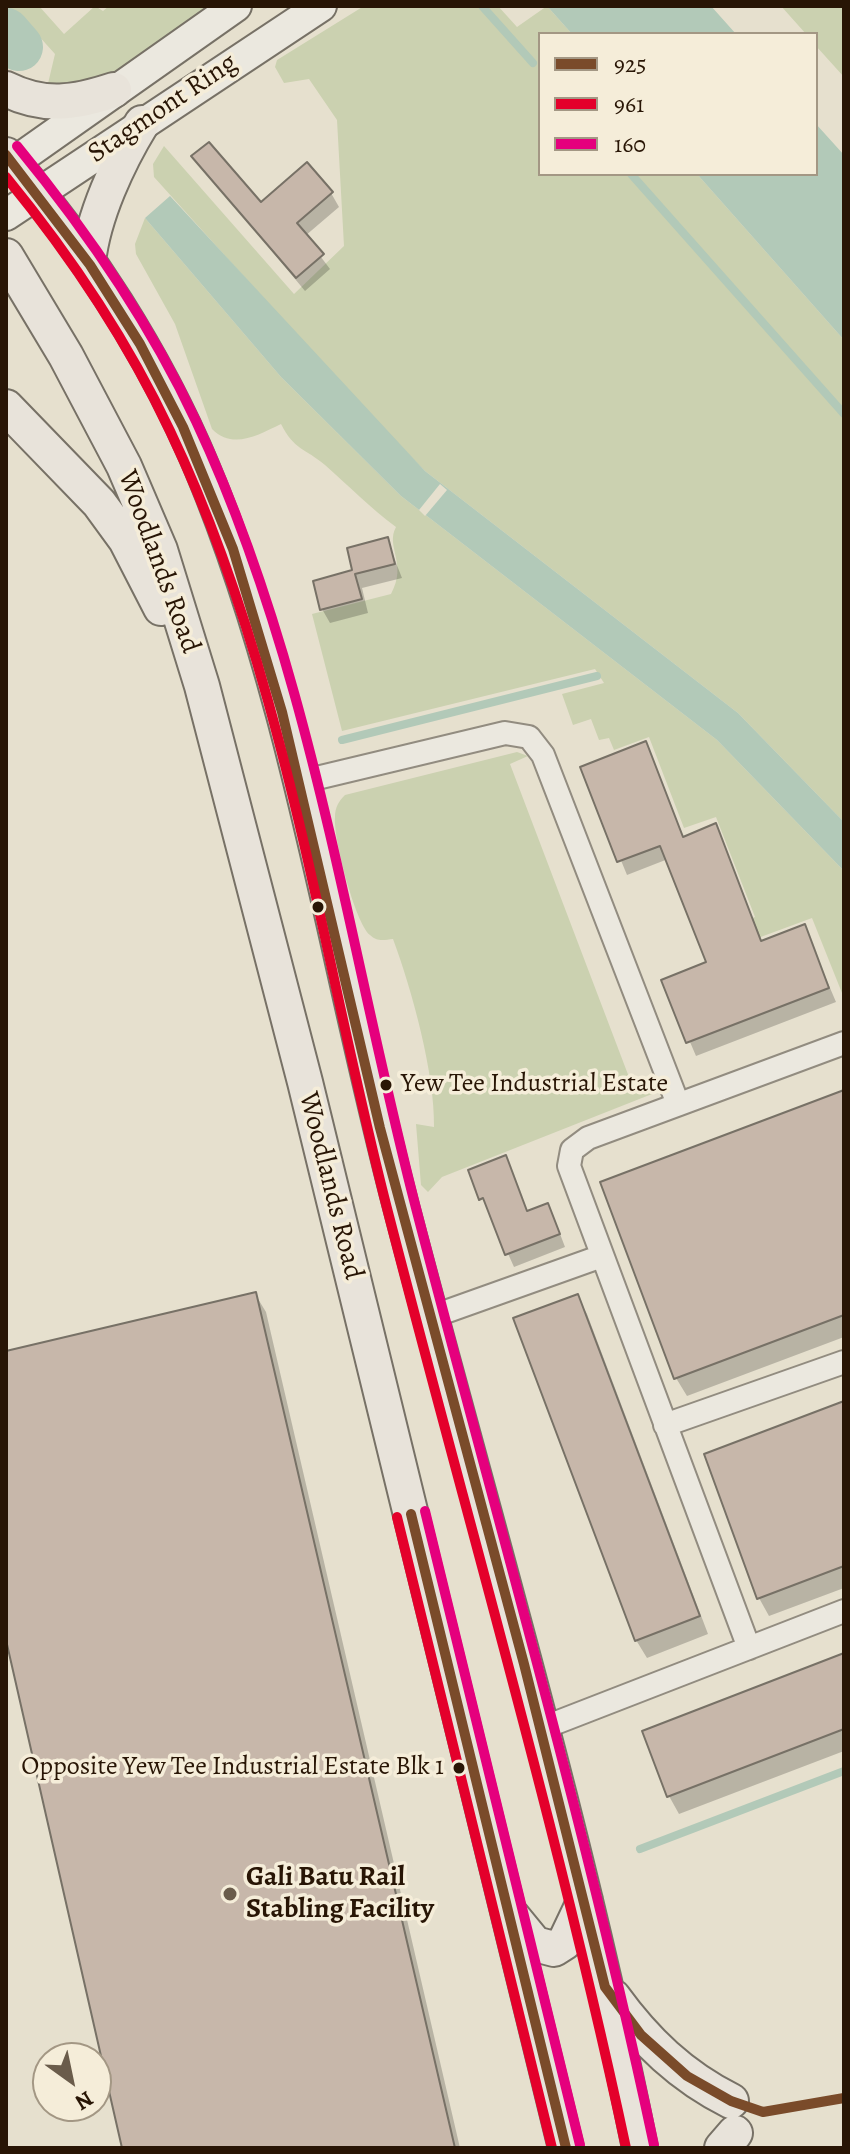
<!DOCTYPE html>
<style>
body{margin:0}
#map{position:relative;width:850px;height:2154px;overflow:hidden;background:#e6e0ce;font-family:Alegreya,serif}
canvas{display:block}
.frame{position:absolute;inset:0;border:8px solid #281505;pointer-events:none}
.legend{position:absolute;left:538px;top:32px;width:280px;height:144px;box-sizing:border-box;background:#f5edd9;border:2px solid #a39784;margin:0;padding:10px 14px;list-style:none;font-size:24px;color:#281505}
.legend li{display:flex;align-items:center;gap:16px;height:40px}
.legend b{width:40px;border:2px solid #a39784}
.north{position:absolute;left:32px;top:2042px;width:80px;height:80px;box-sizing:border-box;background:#f5edd9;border:2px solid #a39784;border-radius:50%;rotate:147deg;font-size:22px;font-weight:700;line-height:32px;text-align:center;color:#281505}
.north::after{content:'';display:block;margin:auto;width:28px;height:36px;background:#6a5c4b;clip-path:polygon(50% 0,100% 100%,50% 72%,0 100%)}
</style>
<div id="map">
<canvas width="850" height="2154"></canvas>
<div class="frame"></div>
<ul class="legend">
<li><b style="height:10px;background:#7a4b2a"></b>925</li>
<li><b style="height:10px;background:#e4002b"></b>961</li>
<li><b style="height:10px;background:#e5007d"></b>160</li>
</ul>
<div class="north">N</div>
</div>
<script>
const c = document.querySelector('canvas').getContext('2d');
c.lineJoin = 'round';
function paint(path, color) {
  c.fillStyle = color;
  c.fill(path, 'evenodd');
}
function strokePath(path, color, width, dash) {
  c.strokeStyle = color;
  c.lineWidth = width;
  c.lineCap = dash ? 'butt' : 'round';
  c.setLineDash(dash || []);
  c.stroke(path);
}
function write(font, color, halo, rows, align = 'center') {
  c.font = font + ' Alegreya,serif';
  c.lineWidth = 7;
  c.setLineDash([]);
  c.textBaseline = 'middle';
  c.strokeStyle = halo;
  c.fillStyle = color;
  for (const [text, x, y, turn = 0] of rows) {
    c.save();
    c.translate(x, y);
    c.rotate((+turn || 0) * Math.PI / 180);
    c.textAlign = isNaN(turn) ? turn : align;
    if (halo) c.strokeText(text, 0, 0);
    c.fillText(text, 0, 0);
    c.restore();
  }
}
const green = new Path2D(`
 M6,6H39L64,34L95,6L103,11L109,6H209L112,78L46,92L55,54L37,34L29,41L6,15Z
 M364,6H498L517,27L547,6L572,34H540V174H697L844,340V822L738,713L425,471L357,402L154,177L153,164L164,146L294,294L344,246L337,120L309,79L284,83L275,67L277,60Z
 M781,6H844V77L816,46V34H806Z
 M145,218L281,377L401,496L717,740L844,871V998L812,918L739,945L732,926L755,917L716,817L684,828L649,737L614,750L609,738L599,740L591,719L573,725L562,694L604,683L595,669L342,731L312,614L391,594C408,563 385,547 396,527C370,508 349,486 325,465C305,448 294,450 281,424C258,435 233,450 212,429L175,324L136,254L135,244Z
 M517,752L528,756L510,764L632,1085L651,1079L652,1094L442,1177L428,1192L421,1185L416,1124L434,1127C435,1074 412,990 393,939C384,940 377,942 370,935C355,923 333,837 335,817C335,807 339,801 345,795Z`);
const water = new Path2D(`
 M547,6H711L736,34H572Z
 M816,124L844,155V340L697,174H816Z
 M170,196L425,471L738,713L844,822V871L717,740L401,496L281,377L145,218Z`);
const pier = new Path2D(`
 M440,484L447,490L425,516L419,510Z`);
const shadow = new Path2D(`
 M194,157L260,205L331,193L339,207L305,236L330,269L305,291Z
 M387,540L402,578L362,588L368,613L330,623L322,609Z
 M645,744L684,838L715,826L763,943L804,927L836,1002L696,1056L664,981L708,964L668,859L627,875L583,768Z
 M844,1092V1337L687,1396L676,1378Z
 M505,1157L528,1213L554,1218L565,1247L514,1267L471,1171Z
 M255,1294L266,1312L460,2148H125L6,1631V1352Z
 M577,1296L587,1314L708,1634L647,1658L636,1640Z
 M844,1403V1588L769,1616L759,1598Z
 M844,1656V1751L679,1814L669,1796Z`);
const stream = new Path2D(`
 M482,6L533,63
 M631,174L844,414
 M342,740L597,676
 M640,1849L844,1771`);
const river = new Path2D(`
 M6,32L19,47`);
const building = new Path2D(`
 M209,142L261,202L307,162L333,192L297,223L324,254L296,278L191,156Z
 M388,537L395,564L355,574L362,599L320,610L313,581L352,570L347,548Z
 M646,741L683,837L716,823L761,941L805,924L829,988L686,1043L661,980L706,962L660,846L617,862L580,767Z
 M844,1090V1315L674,1379L600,1182Z
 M506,1155L527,1211L548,1203L560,1234L505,1255L483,1198L479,1200L468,1170Z
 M256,1292L455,2148H122L6,1640V1351Z
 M578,1294L700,1616L635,1641L513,1318Z
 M844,1401V1566L757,1599L704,1454Z
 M844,1653V1729L667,1797L642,1731Z`);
const street = new Path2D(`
 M300,782L505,733L529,737L543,755L678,1104
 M431,1317L602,1256
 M665,1425L844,1362
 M749,1648L569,1166L572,1150L588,1138L844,1043
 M540,1729L844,1611`);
const secondary = new Path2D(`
 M6,168L236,6
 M6,215L321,6`);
const primary = new Path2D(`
 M6,89C44,108 75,103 114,90
 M6,155C85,247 155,356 202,468C300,703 337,968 403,1214C485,1524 577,1833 640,2148
 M6,256L66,356L124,466L160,550L202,686L305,1082L566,2148
 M88,262C93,216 118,162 142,123
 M6,407L99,503L126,540L161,608
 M512,1916L535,1944L554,1949L565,1942L585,1900
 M613,1997C645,2041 681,2076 731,2101
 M722,2148L735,2133`);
const bus1 = new Path2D(`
 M6,155L90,265L140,344L183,427L233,549L282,712L380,1128L524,1664L605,1987L641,2035L687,2076L731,2101L763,2112L844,2098
 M411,1514L566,2148`);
const bus2 = new Path2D(`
 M6,177C70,255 127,340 170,431C287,676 321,955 389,1216C469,1526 559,1834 626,2148
 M397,1517L552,2148`);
const bus3 = new Path2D(`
 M17,146C87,231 149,321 196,421C312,668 348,946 416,1208C497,1520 587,1829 654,2145
 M425,1511L580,2145`);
const markers = [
 [318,907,7,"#281505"],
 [386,1085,7,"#281505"],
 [459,1768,7,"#281505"],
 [230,1894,8,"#6a5c4b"]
];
const busNames = [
 ["Yew Tee Industrial Estate",401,1085],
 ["Opposite Yew Tee Industrial Estate Blk 1",444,1768,"right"]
];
const streetNames = [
 ["Stagmont Ring",163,109,-34],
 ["Woodlands Road",158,562,70],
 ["Woodlands Road",330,1186,76]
];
const poiNames = [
 ["Gali Batu Rail",246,1878],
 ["Stabling Facility",246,1910]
];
paint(green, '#cbd1b0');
paint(water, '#b2c9b8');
paint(pier, '#e6e0ce');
paint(shadow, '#0003');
strokePath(stream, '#b2c9b8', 8);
strokePath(river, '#b2c9b8', 48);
paint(building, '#c7b7aa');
strokePath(building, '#777166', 2);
strokePath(street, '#928c80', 26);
strokePath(secondary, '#777166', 34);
strokePath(primary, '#777166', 38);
strokePath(street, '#ebe8df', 22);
strokePath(secondary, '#ebe8df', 30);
strokePath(primary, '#e8e3da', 34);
strokePath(bus1, '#7a4b2a', 10);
strokePath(bus2, '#e4002b', 10);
strokePath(bus3, '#e5007d', 10);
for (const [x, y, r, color] of markers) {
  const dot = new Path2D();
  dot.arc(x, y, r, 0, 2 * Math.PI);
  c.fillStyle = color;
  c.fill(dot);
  strokePath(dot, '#f5edd9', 3);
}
write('26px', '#281505', '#f5edd9', busNames, 'left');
write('28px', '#281505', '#f5edd9', streetNames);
write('bold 28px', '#281505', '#f5edd9', poiNames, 'left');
</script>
